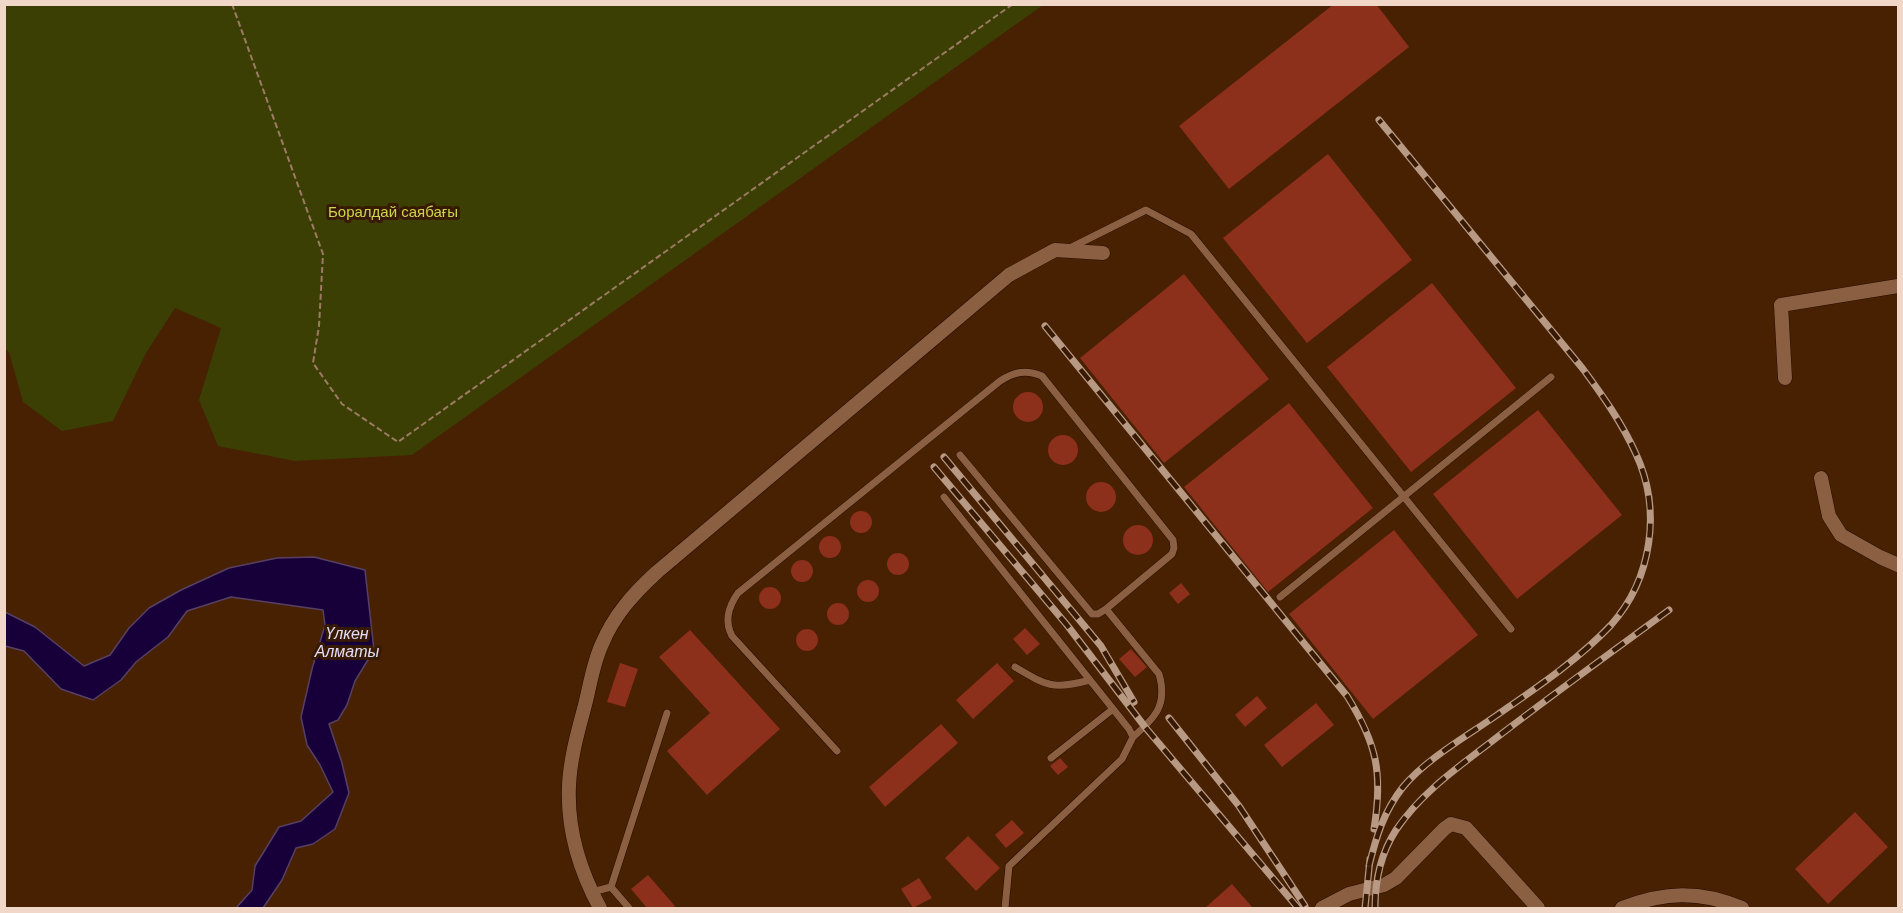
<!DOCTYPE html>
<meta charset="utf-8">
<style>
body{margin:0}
#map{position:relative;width:1903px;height:913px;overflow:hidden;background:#472102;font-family:Arial,sans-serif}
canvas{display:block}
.frame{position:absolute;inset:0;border:6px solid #f1d7c7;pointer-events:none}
</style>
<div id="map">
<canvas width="1903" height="913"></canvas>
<div class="frame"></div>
</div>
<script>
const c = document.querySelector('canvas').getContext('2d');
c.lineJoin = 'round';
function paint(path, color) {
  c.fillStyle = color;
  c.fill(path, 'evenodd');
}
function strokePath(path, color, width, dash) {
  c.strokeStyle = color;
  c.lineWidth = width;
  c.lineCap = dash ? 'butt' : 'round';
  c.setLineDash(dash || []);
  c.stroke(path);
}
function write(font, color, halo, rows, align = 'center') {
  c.font = font + ' Arial,sans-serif';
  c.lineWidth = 6;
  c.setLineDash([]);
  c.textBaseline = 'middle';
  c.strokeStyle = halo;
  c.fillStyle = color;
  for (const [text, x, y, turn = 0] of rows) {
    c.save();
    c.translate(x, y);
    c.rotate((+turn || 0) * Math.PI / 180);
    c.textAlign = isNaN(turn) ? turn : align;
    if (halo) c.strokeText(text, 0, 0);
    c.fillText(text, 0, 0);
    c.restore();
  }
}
const green = new Path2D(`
 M5,4H1043V5L412,455L295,461L218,446L199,400L221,328L175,308L146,353L113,421L62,431L23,402L9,352L4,348Z`);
const water = new Path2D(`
 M314,557L365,570L374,650L355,681L347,705L338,720L329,724L342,763L349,793L335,829L313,844L296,848L282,880L263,908H236L252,890L255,866L279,827L301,821L333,792L320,765L307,745L301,717L312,669L325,625L323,610L231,597L187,611L168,637L136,662L121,680L93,700L61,689L24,651L5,646V612L35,627L84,666L110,655L129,628L149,608L181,590L229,568L277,558Z`);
const building = new Path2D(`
 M1334,4H1376L1409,47L1229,189L1179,126Z
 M1328,154L1412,260L1307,343L1223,238Z
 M1184,274L1269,379L1164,463L1080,358Z
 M1432,283L1516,388L1411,472L1327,367Z
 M1013 407a15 15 0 1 1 30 0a15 15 0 1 1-30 0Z
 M1289,403L1373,508L1268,592L1184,487Z
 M1538,410L1622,515L1517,599L1433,494Z
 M1048 450a15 15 0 1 1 30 0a15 15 0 1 1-30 0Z
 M1086 497a15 15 0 1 1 30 0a15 15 0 1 1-30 0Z
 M850 522a11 11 0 1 1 22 0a11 11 0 1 1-22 0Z
 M1123 540a15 15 0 1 1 30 0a15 15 0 1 1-30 0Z
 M1394,530L1478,635L1373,719L1289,614Z
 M819 547a11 11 0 1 1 22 0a11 11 0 1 1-22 0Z
 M887 564a11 11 0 1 1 22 0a11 11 0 1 1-22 0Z
 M791 571a11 11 0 1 1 22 0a11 11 0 1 1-22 0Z
 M857 591a11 11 0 1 1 22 0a11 11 0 1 1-22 0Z
 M1181,583L1190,594L1178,604L1169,593Z
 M759 598a11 11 0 1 1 22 0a11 11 0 1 1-22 0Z
 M827 614a11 11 0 1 1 22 0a11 11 0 1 1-22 0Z
 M1025,628L1040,644L1027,655L1013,639Z
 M796 640a11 11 0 1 1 22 0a11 11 0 1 1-22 0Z
 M690,630L780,729L707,795L667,751L710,713L659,657Z
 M1131,649L1147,667L1135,677L1119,659Z
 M620,663L638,669L625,707L607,702Z
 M997,663L1014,681L973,719L956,700Z
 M1257,696L1267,708L1245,727L1235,715Z
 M1316,703L1334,725L1282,767L1264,745Z
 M941,724L958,743L885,807L869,787Z
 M1060,758L1068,767L1058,775L1050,766Z
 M1855,812L1888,847L1828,904L1795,869Z
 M1012,820L1024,833L1006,848L995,835Z
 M968,836L1000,868L976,891L945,858Z
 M648,875L675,906L672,908H647L631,889Z
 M919,878L932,898L913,908L901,889Z
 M1232,884L1253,908H1205Z`);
const path = new Path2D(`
 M232,4L323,254L319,326L313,363L342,404L398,442L1013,4`);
const lane = new Path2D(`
 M1070,248L1146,210L1191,234L1511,629
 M960,455L1092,614H1098L1106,609
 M944,497L1129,729L1133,737L1122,759L1009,866L1005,908
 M1280,597L1551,377
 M1015,667C1047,686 1053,690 1090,680
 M837,751L732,636C724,621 728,607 738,593L1000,381C1014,372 1026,369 1042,376L1173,540L1174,548L1172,554L1106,609L1159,674C1168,705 1155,718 1133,737
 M1051,758L1113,709
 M611,887L667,713
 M592,892L611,887L629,908`);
const street = new Path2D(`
 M1785,378L1781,305L1898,286
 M1821,478L1829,516L1841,535L1880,557L1898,565
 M600,908C580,871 567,828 569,786C570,759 578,731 585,705C590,686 593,663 602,644C614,615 634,593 657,572L1009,275L1055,250L1103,253
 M1322,908L1349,894L1384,885L1396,878L1444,829L1451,824L1466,828L1538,908
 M1622,908C1664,892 1699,890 1742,908`);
const rail = new Path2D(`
 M1045,326L1347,696C1377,744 1383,773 1374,829
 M944,457L1101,646L1134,702
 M934,467L1067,625L1145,727L1298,908
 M1169,718L1239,806L1305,906
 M1369,866C1376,837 1384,811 1403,787C1426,759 1467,736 1497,715C1536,688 1578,660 1611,625C1652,579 1662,510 1636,454C1622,423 1603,396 1583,369L1379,120
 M1365,908L1370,859
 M1375,908C1375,881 1381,853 1396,830C1423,790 1463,764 1500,735C1556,692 1613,651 1669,610`);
const parkNames = [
 ["Боралдай саябағы",393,213]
];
const waterNames = [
 ["Үлкен",347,635],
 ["Алматы",347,653]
];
paint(green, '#3c3f04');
paint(water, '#170039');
strokePath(water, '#584064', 1.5);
paint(building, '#8c2f1b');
strokePath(lane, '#280c00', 8);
strokePath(street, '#280c00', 15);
strokePath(path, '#9b7b64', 2, [6, 3]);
strokePath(lane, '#8b5f42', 7);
strokePath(street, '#8b5f42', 14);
strokePath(rail, '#b79984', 7);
strokePath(rail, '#381a04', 4.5, [14]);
write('15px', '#cbd649', '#381a04', parkNames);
write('italic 16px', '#e3def6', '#381a04', waterNames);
</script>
